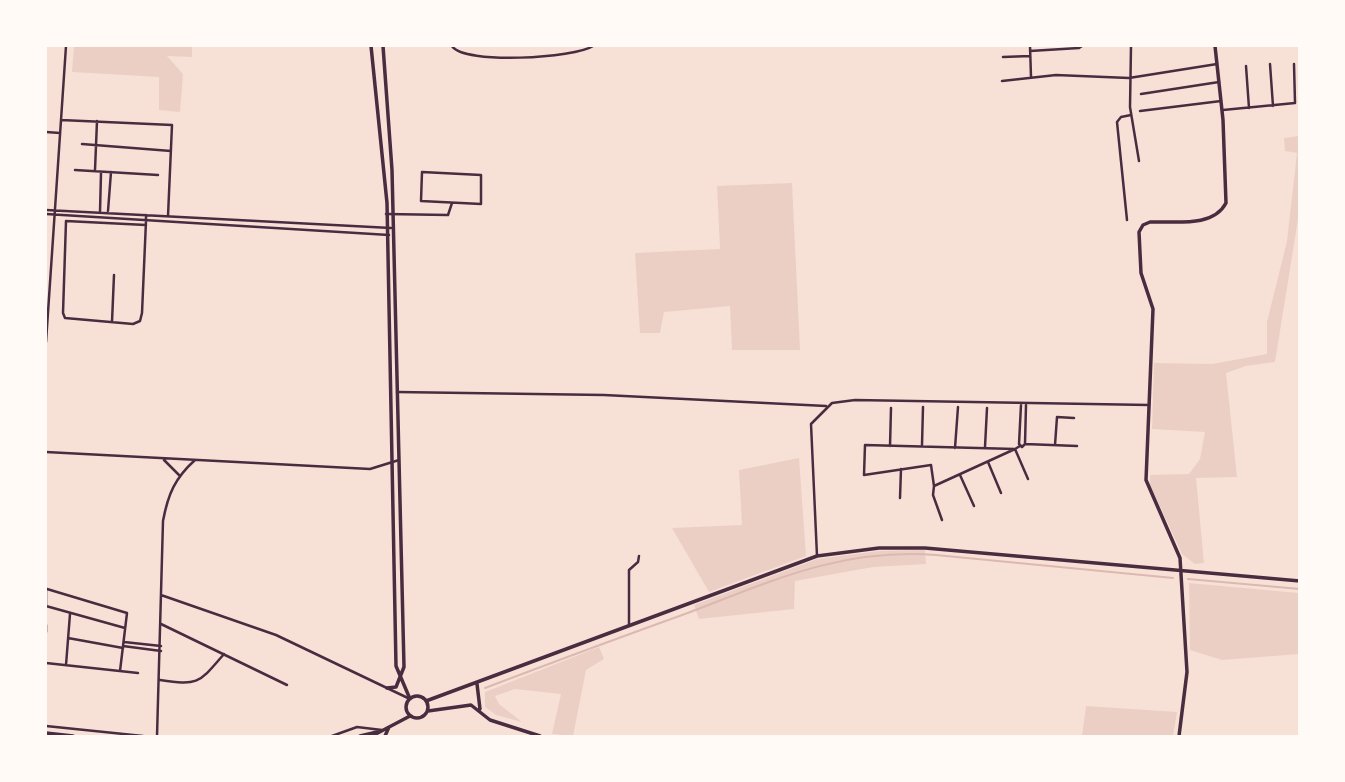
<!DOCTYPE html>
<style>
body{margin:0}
#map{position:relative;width:1345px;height:782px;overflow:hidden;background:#f7e1d7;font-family:"Sofia Sans Condensed",sans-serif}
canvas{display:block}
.frame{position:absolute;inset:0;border:47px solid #fffaf5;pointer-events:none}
</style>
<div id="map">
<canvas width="1345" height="782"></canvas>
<div class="frame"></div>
</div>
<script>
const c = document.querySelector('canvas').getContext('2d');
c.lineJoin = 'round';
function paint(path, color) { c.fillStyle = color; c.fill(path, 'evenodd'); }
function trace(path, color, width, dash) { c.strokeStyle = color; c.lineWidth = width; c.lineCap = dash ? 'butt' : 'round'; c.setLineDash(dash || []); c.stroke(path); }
const green = new Path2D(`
 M74 46H192V57L167 56 183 74 180 112 159 110V77L72 72Z
 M1299 136V213L1275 362 1246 366 1226 373 1237 477 1196 478 1204 563 1195 564 1182 554 1150 485V475L1189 474 1200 459 1205 432 1152 429 1154 363 1212 364 1267 354V322L1287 241 1297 153 1285 151 1284 138Z
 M792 183 800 350H732L730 306 664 312 660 333H640L635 253 720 249 717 186Z
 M799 458 806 556 709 592 672 528 742 525 739 470Z
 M925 550 926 564 873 567 795 581 794 609 699 619 694 605 817 559 879 551Z
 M1189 583 1299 593V654L1222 660 1190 650Z
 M599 647 604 659 586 670 573 736 552 734 561 694 515 689 495 696 499 704 522 722 496 715 485 707V692Z
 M1086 706 1177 712 1173 736H1082Z`);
const stream = new Path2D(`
 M1188 579 1300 589
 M485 688C551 663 618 638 685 614 772 581 840 548 936 555L1173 578`);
const minor = new Path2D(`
 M452 46C464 65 575 58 593 46
 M1030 46 1031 77
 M1131 46 1130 107 1139 161
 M1030 51 1079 48 1082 46
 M1003 57 1030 56
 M1270 64 1273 106
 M1246 66 1249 108
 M1002 81 1056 75 1129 78 1217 64
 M1141 94 1219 82
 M1223 110 1295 103 1294 64
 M1140 111 1221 101
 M61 120 172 125 168 216
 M46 132 60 133
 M82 144 171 151
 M75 170 158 175
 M95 170 97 121
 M422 172 481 175V204L421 201Z
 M46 210 391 228
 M108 211 111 172
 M100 212 101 173
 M46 214 389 235
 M386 214 448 215 452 203
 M1127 220 1117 122 1121 117 1131 115
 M146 225 66 221 63 313 65 318 133 324 140 321 142 313 146 221V215
 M112 322 114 275
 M46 342 66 46
 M397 392 604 395 826 406
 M1021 405 1019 444 1022 447 1025 444 1026 405
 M1025 444 1077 446
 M922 445 923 407
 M1055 445 1057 417 1074 418
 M890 446 891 408
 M1020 446 1015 449 865 445 864 475 931 465 934 486 1015 449 1028 479
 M985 447 987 408
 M955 448 958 407
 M46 452 370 469 399 460
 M164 460 179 475
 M988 462 1001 493
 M960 475 974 506
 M934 486 933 495 942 520
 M900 498 901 469
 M817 556 811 424 832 403 855 400 1149 405
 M46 589V605
 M47 589 127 613 120 671
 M161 595 276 635 410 699
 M46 606 125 628
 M161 624 287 685
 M46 625V632
 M629 625V570L638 562 639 556
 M68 638 123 648
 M124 642 161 646
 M123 646 161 651
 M46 663 138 673
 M66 665 70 614
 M160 680C199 686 199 683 224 654
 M46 726 143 736
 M157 736 163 521C168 494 175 478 195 460
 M332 736 357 727 382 730`);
const tertiary = new Path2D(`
 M371 46 387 203 396 666 410 699
 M383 46 392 170 404 667 396 687 387 688
 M477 684 480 709
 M406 707a11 11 0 1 1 22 0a11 11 0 1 1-22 0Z
 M426 701 817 556 879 548H925L1300 581
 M428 711 471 705 490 720 540 736
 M46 733 73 736
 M360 736 377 732
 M372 736 410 716
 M385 736 389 727
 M1179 736 1187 672 1180 558 1146 480 1153 309 1141 273 1139 232 1143 225 1150 222C1175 221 1213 228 1226 203L1223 120 1215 46`);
paint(green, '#ebcfc5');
trace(stream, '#dcb8b0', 2);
trace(minor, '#4a2c40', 2.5);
trace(tertiary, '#4a2c40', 3.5);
</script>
